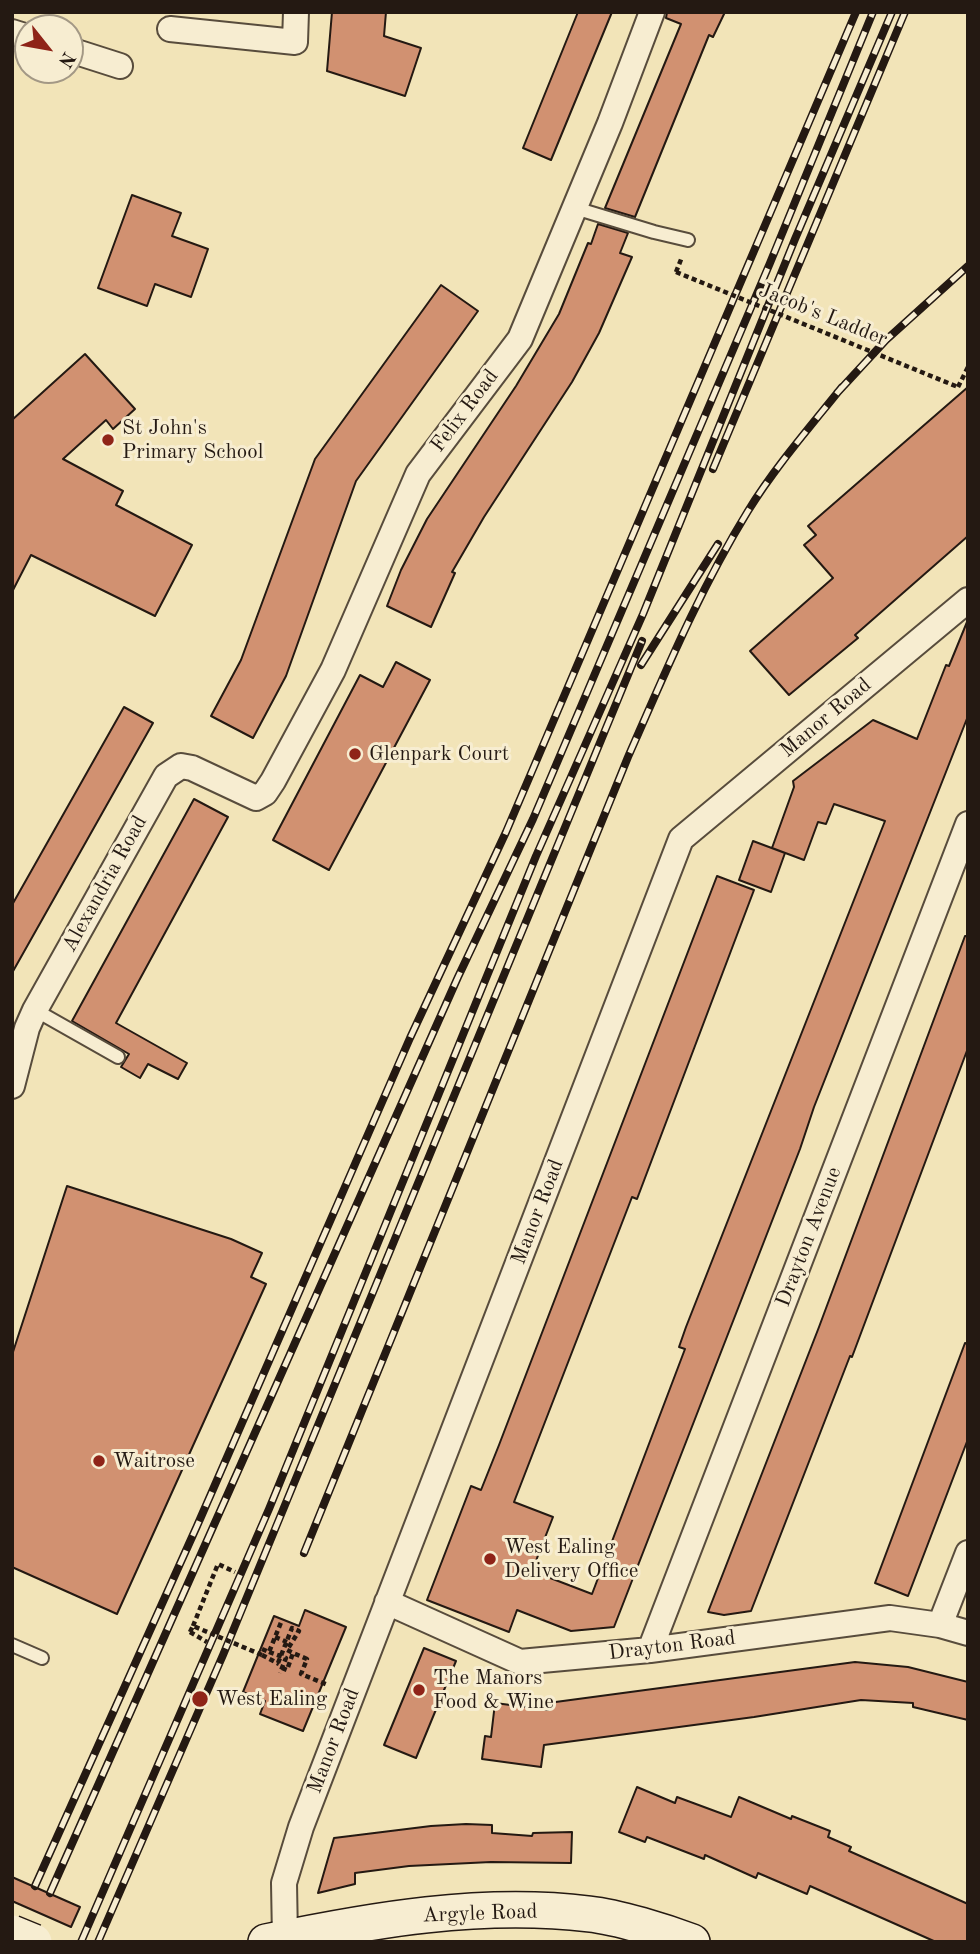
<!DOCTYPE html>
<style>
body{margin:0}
#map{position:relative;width:980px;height:1954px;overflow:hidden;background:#f2e4b8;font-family:"Old Standard TT",serif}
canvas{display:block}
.frame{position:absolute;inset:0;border:14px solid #241912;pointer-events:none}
.north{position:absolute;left:14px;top:14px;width:70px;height:70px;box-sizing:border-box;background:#f7edd1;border:2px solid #a39885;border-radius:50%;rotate:121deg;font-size:19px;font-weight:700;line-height:28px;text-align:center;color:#241912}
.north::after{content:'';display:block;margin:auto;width:24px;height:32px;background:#8f2418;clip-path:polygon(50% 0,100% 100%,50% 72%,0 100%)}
</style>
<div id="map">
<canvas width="980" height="1954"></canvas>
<div class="frame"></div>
<div class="north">N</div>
</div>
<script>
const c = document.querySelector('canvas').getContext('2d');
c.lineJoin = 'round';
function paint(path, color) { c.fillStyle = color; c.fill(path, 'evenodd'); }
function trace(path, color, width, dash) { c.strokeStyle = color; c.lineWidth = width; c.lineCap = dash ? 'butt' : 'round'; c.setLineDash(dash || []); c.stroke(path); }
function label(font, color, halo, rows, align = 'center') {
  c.font = font + ' "Old Standard TT",serif'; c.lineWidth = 6; c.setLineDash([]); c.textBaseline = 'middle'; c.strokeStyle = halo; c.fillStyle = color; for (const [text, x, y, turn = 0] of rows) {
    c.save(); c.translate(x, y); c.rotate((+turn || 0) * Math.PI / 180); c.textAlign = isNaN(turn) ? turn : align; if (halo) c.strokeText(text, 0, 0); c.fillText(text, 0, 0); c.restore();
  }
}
const building = new Path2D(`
 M332 12H386L384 36 421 48 405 96 327 71Z
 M578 12H612L551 160 523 148Z
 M667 12H725L713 37 709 35 635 217 605 208 681 24 666 18Z
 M132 195 181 213 172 236 208 249 191 297 155 284 147 306 98 288Z
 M598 224 628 233 620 253 632 257 599 333 572 382 484 517 452 572 455 573 431 627 387 606 401 570 427 519 516 386 559 314 588 243 591 244Z
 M441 285 478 311 356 481 286 676 253 738 211 716 241 660 315 459Z
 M85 354 135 409 113 429 106 420 63 459 123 491 116 505 192 545 155 616 31 555 12 592V420Z
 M968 387V536L855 635 858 638 789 695 750 651 833 578 804 545 816 535 808 526Z
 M967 622 968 716 814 1107 800 1149 614 1627 571 1631 517 1610 509 1632 427 1600 471 1486 481 1490 499 1445 717 876 754 890 637 1199 632 1197 514 1502 553 1517 532 1571 592 1594 685 1349 679 1347 686 1327 885 821 834 804 826 824 818 822 804 860 772 848 794 787 793 781 873 720 917 739 946 665 949 666Z
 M396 662 430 680 329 870 273 840 360 675 383 687Z
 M124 707 153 723 12 973V905Z
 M194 799 228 817 116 1023 187 1063 178 1079 148 1064 140 1078 121 1067 129 1054 72 1021Z
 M753 841 785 853 771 892 739 880Z
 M965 936H968V1048L852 1357 850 1356 751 1611 724 1615 708 1612 819 1327Z
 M67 1186 231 1239 262 1253 251 1277 266 1284 117 1614 12 1567V1355Z
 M965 1343 968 1344V1439L908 1596 875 1583Z
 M305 1610 346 1627 303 1731 260 1714 265 1701 243 1692 274 1616 299 1626Z
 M424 1648 456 1661 416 1758 384 1745Z
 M855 1662 908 1667 968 1682V1720L913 1707V1703L861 1700 754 1717 544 1745 541 1767 482 1759 485 1736 491 1737 495 1703 549 1710 548 1703Z
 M637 1787 675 1803 677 1797 731 1817 739 1797 791 1819 792 1816 830 1831 828 1837 851 1847 849 1851 968 1904V1942H936L810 1886 807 1894 758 1873 756 1878 705 1855 704 1859 647 1837 645 1842 619 1832Z
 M466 1824 492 1825V1833L532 1836 533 1833 572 1832 571 1863 491 1862 409 1866 355 1873V1884L318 1893 334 1838 431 1826Z
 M12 1877 80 1907 71 1927 12 1901Z`);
const path = new Path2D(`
 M676 272 682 257
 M958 387 968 367
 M193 1626 218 1564 235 1572
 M190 1632 207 1642
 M275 1637 287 1642
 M262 1649 269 1652 282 1620
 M269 1652 286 1658 280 1673
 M262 1655 279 1664
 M278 1663 292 1628 299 1631 287 1650 293 1653
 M282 1668 287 1670 293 1653 307 1659 301 1674 328 1685`);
const lane = new Path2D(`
 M575 208 654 232 688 240
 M35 1010 118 1057
 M12 1645 42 1658`);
const street = new Path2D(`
 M170 29 295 42 296 12
 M12 32 28 37
 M70 50 120 66
 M12 1086 27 1028 35 1010 166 776 181 766 192 768 256 798 265 793 273 781 333 670 418 474 520 339 610 123 652 12
 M387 1602 520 1662 650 1650 890 1618 940 1625 968 1633
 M940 1625 968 1553
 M650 1650 968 824
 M285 1938 284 1883 301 1827 681 839 968 600`);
const secondary = new Path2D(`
 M266 1942C372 1920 481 1901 589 1914 618 1917 665 1932 692 1942`);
const rail = new Path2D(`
 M837 393 886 340 968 266
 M713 469 905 12
 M641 665 718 544
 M304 1553 628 757C665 673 700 589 748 511 775 467 810 427 842 387
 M35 1886 197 1526 410 1038 506 832 856 12
 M50 1893 458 977 533 819 770 263 873 12
 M81 1942 269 1509 536 856 643 614 795 239 892 12
 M98 1942 223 1655 642 641`);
const pathBridge = new Path2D(`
 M676 272 958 387
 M190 1632 193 1626 262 1655`);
const secondaryBridge = new Path2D(`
 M12 1933 34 1942`);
const markers = [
 [108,440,7,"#8f2418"],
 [355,754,7,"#8f2418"],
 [99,1461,7,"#8f2418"],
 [490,1559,7,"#8f2418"],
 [419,1690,7,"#8f2418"],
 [200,1699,9,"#8f2418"]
];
const streetNames = [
 ["Jacob's Ladder",823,315,22],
 ["Felix Road",465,411,-53],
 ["Manor Road",826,718,-40],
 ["Alexandria Road",105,884,-61],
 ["Manor Road",538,1212,-69],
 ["Drayton Avenue",809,1237,-69],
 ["Drayton Road",672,1646,-7],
 ["Manor Road",334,1741,-69],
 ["Argyle Road",480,1914,-2]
];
const poiNames = [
 ["St John's",122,428],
 ["Primary School",122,452],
 ["Glenpark Court",369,754],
 ["Waitrose",113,1461],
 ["West Ealing",504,1547],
 ["Delivery Office",504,1571],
 ["The Manors",433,1678],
 ["Food & Wine",433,1702],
 ["West Ealing",216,1699]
];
paint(building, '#d19171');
trace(building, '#241912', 2);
trace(lane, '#584c3c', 16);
trace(street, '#584c3c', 28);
trace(secondary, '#241912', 38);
trace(path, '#241912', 4.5, [5, 3.5]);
trace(lane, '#f7edd1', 12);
trace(street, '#f7edd1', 24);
trace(secondary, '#f7edd1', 35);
trace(rail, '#241912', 8);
trace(rail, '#f7edd1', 5, [16]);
trace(secondaryBridge, '#241912', 38, []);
trace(pathBridge, '#241912', 4.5, [5, 3.5]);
trace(secondaryBridge, '#f7edd1', 35);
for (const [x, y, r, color] of markers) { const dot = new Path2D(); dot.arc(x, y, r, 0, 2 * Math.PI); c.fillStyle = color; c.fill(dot); trace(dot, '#f7edd1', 2.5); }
label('21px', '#241912', '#f7edd1', streetNames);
label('21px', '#241912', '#f7edd1', poiNames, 'left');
</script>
